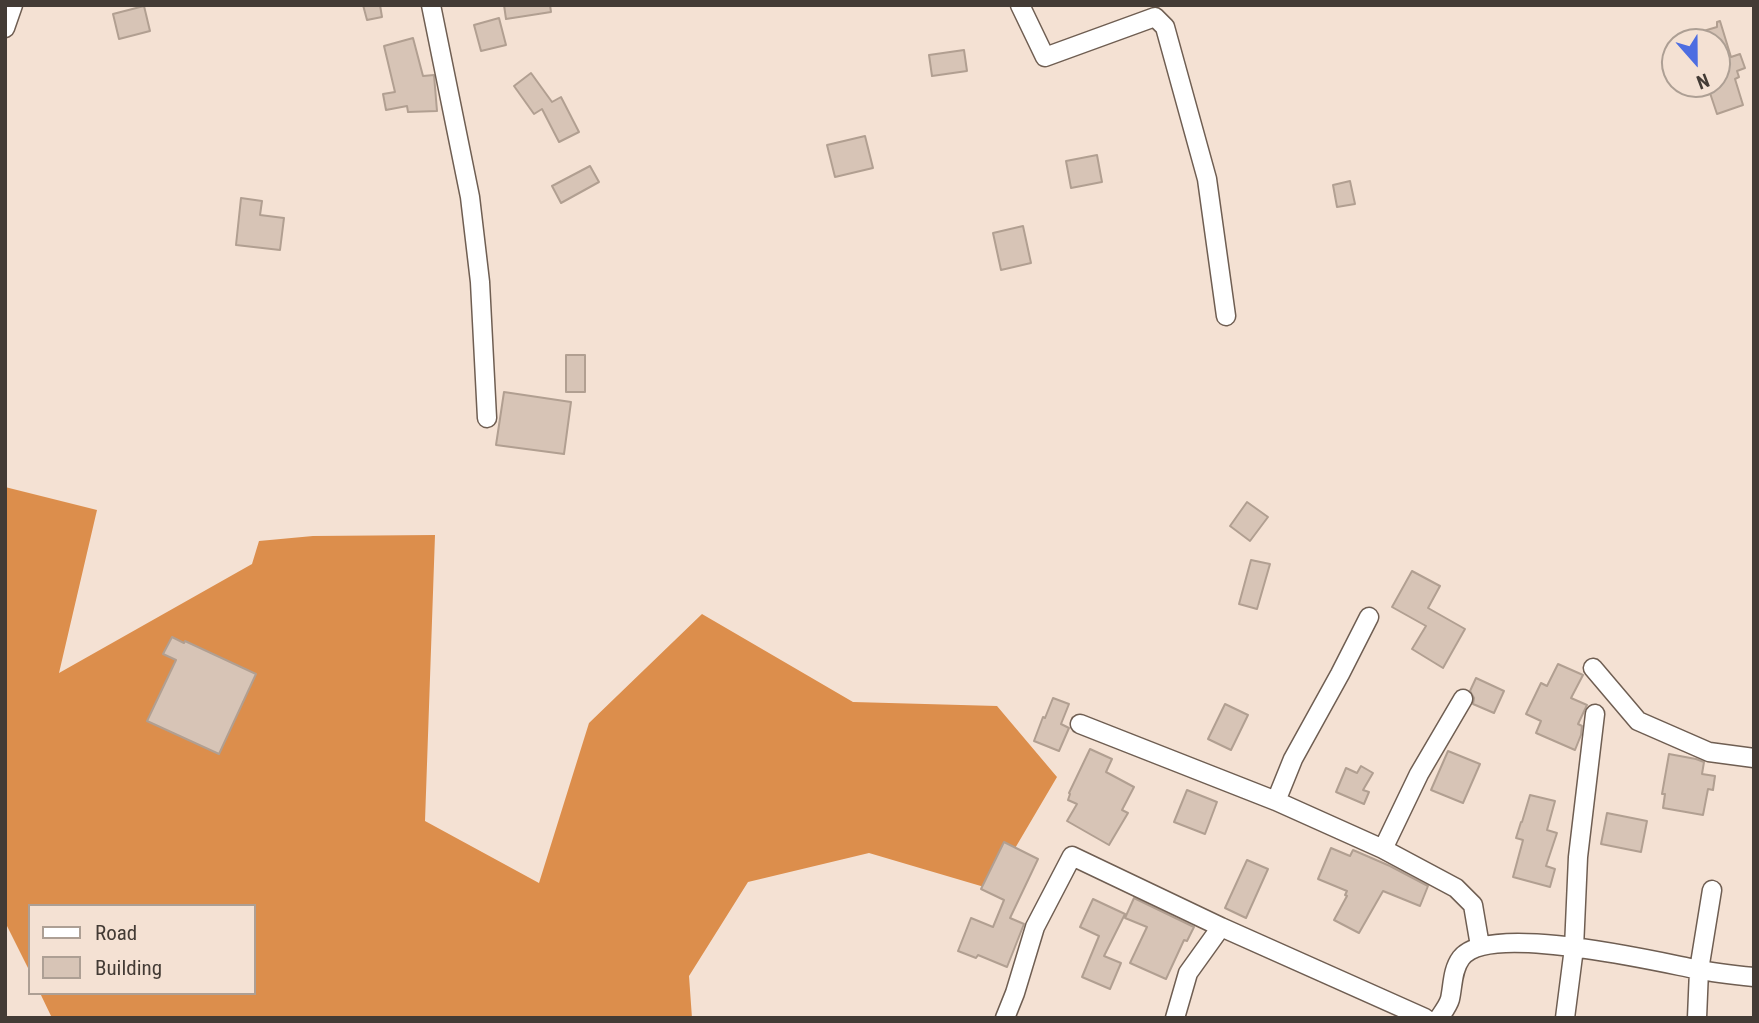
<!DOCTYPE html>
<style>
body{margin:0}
#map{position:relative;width:1759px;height:1023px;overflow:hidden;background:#f4e1d3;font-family:"Roboto Condensed",sans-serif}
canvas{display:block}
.frame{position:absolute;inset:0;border:7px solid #433b35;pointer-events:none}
.legend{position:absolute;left:28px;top:904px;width:228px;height:91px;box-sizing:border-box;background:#f4e1d3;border:2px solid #ad9f94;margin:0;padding:9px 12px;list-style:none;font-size:21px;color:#433b35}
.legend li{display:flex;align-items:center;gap:14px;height:35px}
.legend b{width:35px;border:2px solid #ad9f94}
.north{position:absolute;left:1661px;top:28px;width:70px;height:70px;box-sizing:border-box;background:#f4e1d3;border:2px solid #ad9f94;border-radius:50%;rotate:159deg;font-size:19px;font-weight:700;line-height:28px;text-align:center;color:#433b35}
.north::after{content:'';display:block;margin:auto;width:24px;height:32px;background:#4d6de1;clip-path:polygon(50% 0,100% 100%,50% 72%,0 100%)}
</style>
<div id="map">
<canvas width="1759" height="1023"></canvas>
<div class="frame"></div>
<ul class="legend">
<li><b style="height:9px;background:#fff"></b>Road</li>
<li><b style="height:19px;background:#d7c4b6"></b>Building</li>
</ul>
<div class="north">N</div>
</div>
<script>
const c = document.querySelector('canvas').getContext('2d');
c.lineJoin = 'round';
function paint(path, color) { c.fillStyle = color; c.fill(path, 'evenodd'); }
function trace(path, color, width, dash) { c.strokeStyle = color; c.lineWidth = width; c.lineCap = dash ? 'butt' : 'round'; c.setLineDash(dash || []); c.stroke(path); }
const forest = new Path2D(`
 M5 487 97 510 59 673 252 564 259 541 313 536 435 535 425 821 539 883 589 723 702 614 853 702 997 706 1057 777 991 889 869 853 748 882 689 976 692 1018H52L40 993H254V906H30V972L5 922Z`);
const building = new Path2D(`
 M363 5H380L382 17 367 20Z
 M504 5H550L551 12 506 19Z
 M144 6 150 31 119 39 113 14Z
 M499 18 506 45 481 51 474 25Z
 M1720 21 1731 57 1740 54 1745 68 1737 71 1739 77 1735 79 1743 105 1717 114 1707 84H1717V42H1677L1676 39 1717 27V22Z
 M413 38 423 76 434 75 437 111 408 112 407 106 386 110 383 94 395 92 384 46Z
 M964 50 967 71 932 76 929 55Z
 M531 73 552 102 561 97 579 132 559 142 542 109 534 114 514 86Z
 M865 136 873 168 835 177 827 145Z
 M1097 155 1102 182 1071 188 1066 161Z
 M590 166 599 182 561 203 552 186Z
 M1350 181 1355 204 1337 207 1333 185Z
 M241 198 262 201 260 215 284 218 280 250 236 245Z
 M1023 226 1031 263 1001 270 993 233Z
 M566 355H585V392H566Z
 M504 392 571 402 564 454 496 445Z
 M1247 502 1268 517 1250 541 1230 526Z
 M1251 560 1270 564 1257 609 1239 604Z
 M1412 571 1440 586 1428 608 1465 629 1443 668 1412 649 1426 626 1392 607Z
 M172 637 184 643 185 641 256 674 219 754 147 721 176 660 163 654Z
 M1558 664 1583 675 1571 698 1587 705 1578 724 1582 726 1581 735 1575 750 1536 733 1541 721 1526 714 1541 683 1547 686Z
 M1476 678 1504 691 1494 713 1473 704 1474 698 1470 691Z
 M1053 698 1069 704 1061 724 1069 728 1059 751 1034 741 1043 717 1045 718Z
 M1225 704 1248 715 1231 750 1208 739Z
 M1090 749 1112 759 1106 772 1134 787 1122 810 1128 813 1109 845 1067 821 1077 804 1068 800 1070 794 1069 793Z
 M1448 751 1480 764 1463 803 1431 790Z
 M1669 754 1696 759 1704 762 1702 774 1715 776 1713 790 1708 789 1703 815 1663 808 1665 794H1662Z
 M1361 766 1373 773 1363 790 1369 792 1364 804 1336 792 1346 768 1357 773Z
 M1187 790 1217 802 1205 834 1174 822Z
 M1530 795 1555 801 1547 830 1557 833 1546 866 1555 869 1550 887 1513 877 1523 840 1516 838 1521 822H1522Z
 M1607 813 1647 821 1641 852 1601 844Z
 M1004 842 1038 859 1010 918 1024 924 1007 967 978 955 976 958 958 951 971 918 993 927 1004 900 981 889Z
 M1331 848 1350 856 1353 850 1390 866 1428 886 1420 906 1383 891 1359 933 1334 920 1347 896 1345 895 1347 891 1318 879Z
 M1247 860 1268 869 1246 918 1225 908Z
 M1134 898 1194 927 1187 941 1184 940 1166 979 1130 963 1147 927 1125 918Z
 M1093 899 1125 914 1104 956 1121 963 1110 989 1082 977 1099 936 1080 927Z`);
const minor = new Path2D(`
 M431 5 470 197 480 282 487 418
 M1020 5 1045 57 1155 17 1165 27 1207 179 1226 316
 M5 28 13 5
 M1593 668 1638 721 1709 752 1754 758
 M1080 724 1276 801 1383 849 1456 888 1473 905 1480 946
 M1276 801 1293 759 1340 674 1369 617
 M1383 849 1419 774 1463 699
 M1005 1018 1015 993 1035 927 1072 856 1221 927 1425 1018
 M1175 1018 1188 973 1221 927
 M1439 1018C1443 1012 1448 1006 1450 999 1453 986 1452 970 1461 958 1488 922 1654 961 1695 969 1715 973 1734 975 1754 977
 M1565 1018 1574 948 1578 857 1595 714
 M1697 1018 1699 970 1712 890`);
paint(forest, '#dc8e4c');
paint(building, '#d7c4b6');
trace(building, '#b19f91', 2);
trace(minor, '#6f5e52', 21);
trace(minor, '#fff', 18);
</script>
